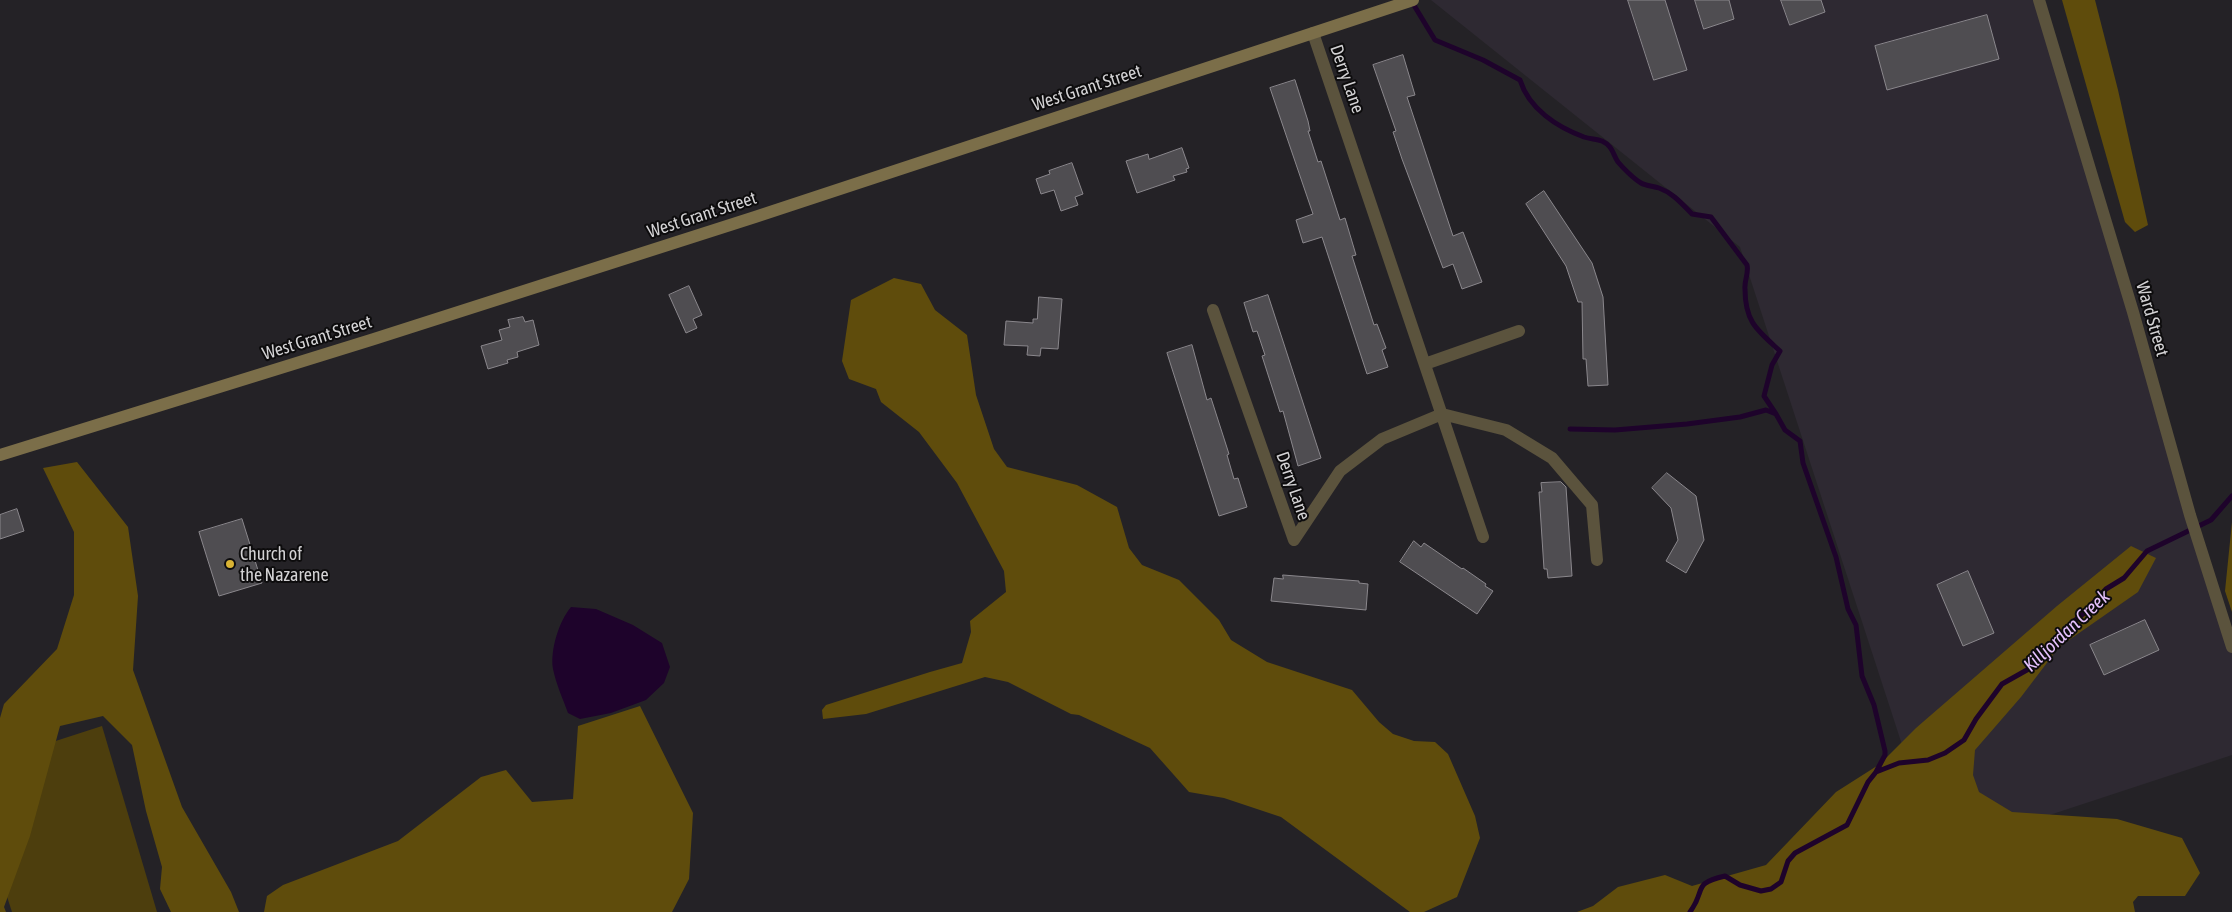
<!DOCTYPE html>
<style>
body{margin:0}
canvas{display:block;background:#242226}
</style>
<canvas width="2232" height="912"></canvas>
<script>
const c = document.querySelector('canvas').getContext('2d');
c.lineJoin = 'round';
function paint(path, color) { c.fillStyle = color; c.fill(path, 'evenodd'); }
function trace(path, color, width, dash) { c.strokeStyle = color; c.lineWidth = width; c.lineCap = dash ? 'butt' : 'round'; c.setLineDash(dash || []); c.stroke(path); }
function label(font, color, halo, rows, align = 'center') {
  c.font = font + ' "Asap Condensed",sans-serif'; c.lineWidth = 4; c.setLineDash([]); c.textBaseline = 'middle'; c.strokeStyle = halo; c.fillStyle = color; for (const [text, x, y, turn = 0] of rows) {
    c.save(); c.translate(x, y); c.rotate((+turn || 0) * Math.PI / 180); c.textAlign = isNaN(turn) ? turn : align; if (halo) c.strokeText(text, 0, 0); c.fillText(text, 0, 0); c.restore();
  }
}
const built = new Path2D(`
 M1431 0H2039L2232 647V755L1937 852 1740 247Z`);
const green = new Path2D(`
 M102 726 157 912H12L0 875V759Z`);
const forest = new Path2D(`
 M2062 0H2095L2118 90 2148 225 2135 232 2125 222Z
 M894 278 921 284 935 310 967 335 976 395 994 449 1007 467 1077 485 1117 507 1129 548 1142 565 1179 580 1219 620 1231 640 1267 662 1352 690 1379 722 1393 734 1414 741 1435 742 1448 754 1475 816 1480 838 1457 897 1424 912H1410L1281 817 1224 798 1189 792 1150 748 1079 715 1071 714 1008 682 985 677 866 714 823 719 822 710 826 705 930 672 962 663 971 632 970 621 1006 592 1004 571 957 483 919 432 881 402 876 389 849 379 842 361 851 300Z
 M77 462 128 527 138 596 133 670 182 807 231 892 239 912H171L160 889 162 867 146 811 132 745 103 716 60 726 30 836 4 907 6 912H0V718L4 704 57 649 74 595V532L43 468Z
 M2232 522V612L2225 591Z
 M2131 546 2156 558 2138 592 2059 647 2021 697 1975 750 1973 775 1979 792 2012 812 2117 819 2182 838 2200 873 2185 896H2138L2133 902 2135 912H1577L1593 906 1618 887 1665 875 1692 886 1766 865 1836 792 1880 764 1916 728 2057 606Z
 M640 706 693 813 689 879 672 912H264L267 896 283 885 398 841 481 777 506 770 532 802 573 799 578 726Z`);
const water = new Path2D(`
 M571 607 596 609 633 625 662 643 670 667 664 683 646 700 611 713 580 719 568 713C563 699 556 684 553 669 550 650 559 621 571 607Z`);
const stream = new Path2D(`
 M1412 2 1435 40 1483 60 1520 80C1529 109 1557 127 1584 137 1590 139 1597 139 1602 141 1613 146 1613 155 1618 162 1623 168 1634 179 1641 183 1646 186 1654 186 1659 188 1673 193 1682 204 1692 214L1711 217 1747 265C1749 273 1744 281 1745 289 1745 322 1757 330 1780 351L1772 365 1764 396 1776 414
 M1570 429 1615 430 1687 424 1740 417 1766 410 1776 414 1785 430 1800 441 1803 463 1836 557 1848 609 1856 625 1862 676 1874 705 1885 751V755L1876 772
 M1690 912C1707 889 1691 884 1725 876L1740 885 1761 891 1771 889 1781 882 1788 861 1795 853 1847 825 1868 782 1876 772 1899 763 1928 760 1945 753 1964 740 1976 719 2002 684 2034 666 2073 622 2083 614 2106 589 2124 578 2147 551 2211 520 2232 496`);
const building = new Path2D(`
 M1628 0H1665L1687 70 1654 80Z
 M1695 0H1729L1734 19 1704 29Z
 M1781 0H1821L1825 12 1790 25Z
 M1987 15 1999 59 1887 90 1875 46Z
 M1403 55 1415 95 1407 97 1453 236 1463 232 1482 282 1462 289 1453 264 1443 268 1402 159 1393 132 1396 131 1373 65Z
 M1295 80 1308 121 1310 131H1308L1318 162 1321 161 1340 220 1345 218 1356 255 1352 256 1374 325 1377 324 1386 348 1382 350 1388 367 1367 374 1322 237 1303 243 1296 220 1313 214 1270 88Z
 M1182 148 1189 168 1186 169 1187 172 1173 176 1175 180 1137 193 1126 161 1148 154 1149 159Z
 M1072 163 1083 194 1075 197 1078 205 1061 211 1054 190 1041 194 1036 179 1050 174 1049 171Z
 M1544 191 1592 263 1603 297 1608 385 1588 386 1586 359H1583L1582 302H1578L1566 266 1526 204Z
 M689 286 702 315 693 319 697 328 686 333 669 295Z
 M1268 295 1321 458 1298 466 1283 411 1280 412 1262 356 1265 355 1257 331 1253 332 1244 303Z
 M1039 297 1062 299 1058 349 1041 348 1040 356 1027 355 1028 346 1004 345 1006 321 1033 323V319H1037Z
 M523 317 525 322 533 320 539 345 517 352 518 357 507 360 508 363 488 369 481 346 502 340 499 330 510 327 508 320Z
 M1192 345 1207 400 1211 398 1229 454 1227 455 1234 479 1238 478 1247 507 1219 516 1167 353Z
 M1667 473 1696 496 1704 540 1686 573 1666 561 1678 540 1671 508 1652 488Z
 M1561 482 1566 487 1572 576 1548 578 1547 569H1544L1539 492H1542L1541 483Z
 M17 509 24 531 0 539V515Z
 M242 519 262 583 219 596 199 532Z
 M1414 541 1421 547 1424 543 1462 569 1463 568 1486 584 1485 586 1493 591 1477 614 1400 562Z
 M1968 571 1994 633 1963 646 1937 585Z
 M1283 575 1359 581V583L1368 584 1366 610 1271 601 1274 578 1283 579Z
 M2145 620 2159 650 2104 675 2090 645Z`);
const minor = new Path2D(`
 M2039 0 2133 312 2190 515 2232 647
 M1313 33 1483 537
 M1213 310 1294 540
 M1425 364 1519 331
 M1294 540 1340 471 1382 439 1442 414 1506 430 1552 458 1592 505 1597 560`);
const secondary = new Path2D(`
 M0 455 374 339 755 217 1413 0`);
const markers = [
 [230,564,5,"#d9b334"]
];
const streetNames = [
 ["Derry Lane",1347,79,71],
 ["West Grant Street",1087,88,-18],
 ["West Grant Street",702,215,-18],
 ["Ward Street",2152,319,74],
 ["West Grant Street",317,338,-17],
 ["Derry Lane",1293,486,71]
];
const poiNames = [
 ["Church of",240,554],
 ["the Nazarene",240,575]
];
const waterNames = [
 ["Killjordan Creek",2067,631,-43]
];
paint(built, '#2e2932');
paint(green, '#4d3e0d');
paint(forest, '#5f4c0c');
paint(water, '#1e032b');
trace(stream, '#1e032b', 5);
paint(building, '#4f4d51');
trace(building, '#8a878c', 1);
trace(minor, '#5b533d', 12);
trace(secondary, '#7b6e49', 12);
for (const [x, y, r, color] of markers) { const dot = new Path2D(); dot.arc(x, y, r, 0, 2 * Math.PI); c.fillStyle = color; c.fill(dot); trace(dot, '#0d0c0d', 2); }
label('18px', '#d3d2d4', '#0d0c0d', streetNames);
label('18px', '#d3d2d4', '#0d0c0d', poiNames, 'left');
label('italic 19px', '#e6c2fd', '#0d0c0d', waterNames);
</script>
